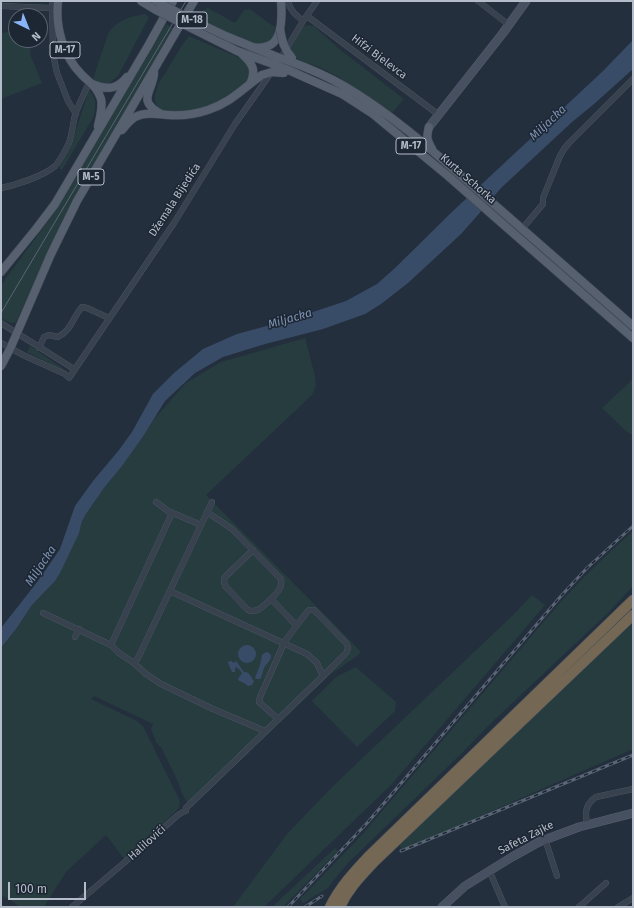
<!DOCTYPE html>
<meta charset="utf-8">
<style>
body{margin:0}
#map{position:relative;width:634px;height:908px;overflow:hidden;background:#242f3e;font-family:"Fira Sans",sans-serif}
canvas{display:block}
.frame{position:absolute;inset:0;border:2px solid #b4bcc9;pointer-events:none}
.north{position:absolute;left:8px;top:8px;width:40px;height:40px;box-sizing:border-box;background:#1d2633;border:1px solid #59626f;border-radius:50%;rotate:137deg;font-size:11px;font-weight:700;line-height:16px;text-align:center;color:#b4bcc9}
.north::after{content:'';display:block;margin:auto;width:14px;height:18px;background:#8ab4f8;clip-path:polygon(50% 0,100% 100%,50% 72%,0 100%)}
.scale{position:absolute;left:8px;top:882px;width:78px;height:18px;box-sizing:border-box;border:2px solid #b4bcc9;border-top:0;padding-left:5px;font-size:12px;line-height:14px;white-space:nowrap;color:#b4bcc9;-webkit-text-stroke:3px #1d2633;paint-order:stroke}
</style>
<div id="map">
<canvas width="634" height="908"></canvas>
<div class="frame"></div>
<div class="north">N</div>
<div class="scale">100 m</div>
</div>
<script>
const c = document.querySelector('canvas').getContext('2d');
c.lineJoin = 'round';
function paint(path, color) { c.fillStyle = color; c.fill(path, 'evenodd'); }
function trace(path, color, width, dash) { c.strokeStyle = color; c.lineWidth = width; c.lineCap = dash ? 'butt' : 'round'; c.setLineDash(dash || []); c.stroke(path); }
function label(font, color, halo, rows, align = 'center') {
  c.font = font + ' "Fira Sans",sans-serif'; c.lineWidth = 3; c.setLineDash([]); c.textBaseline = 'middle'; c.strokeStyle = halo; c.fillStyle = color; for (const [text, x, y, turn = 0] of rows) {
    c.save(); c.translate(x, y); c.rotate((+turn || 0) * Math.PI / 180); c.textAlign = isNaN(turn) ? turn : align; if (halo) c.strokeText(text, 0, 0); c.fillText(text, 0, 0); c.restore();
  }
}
const green = new Path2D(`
 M208 8 233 22H236L244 10 250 9 270 24 276 27 274 34 271 40 268 43 259 45 245 41 199 19 204 10Z
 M145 14 148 16V19L118 76 112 81 107 85 98 83 93 79 108 34C115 21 131 16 145 14Z
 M166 24 174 29 35 281 16 322C11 325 6 321 1 318V285L46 224 62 200Z
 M308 25 314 26 335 45 338 48 404 99 392 113 357 89 337 76 321 68 302 61 295 57 290 50 301 29 304 26Z
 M16 31V40H32L30 54 42 83 1 99V33Z
 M189 36 240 58C246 63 253 70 249 79 245 88 233 96 224 101 212 107 161 122 156 103 154 99 155 93 157 88 158 82 163 77 166 72 173 60 180 47 189 36Z
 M89 90C97 99 96 105 94 116L62 170 59 168 71 146Z
 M305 338 315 376 316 386 312 395 206 495 339 629 361 652C352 661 340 667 330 675L192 807C185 801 181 793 179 784L162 749 156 742 151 729 153 724 94 696 91 699 137 721 143 726 177 795C180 800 181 803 178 809L125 860 106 835 66 872 44 907H20L9 899 1 896V649L16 629 32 605 55 581 81 526 82 521 86 514 104 488 122 466 156 417 186 383 221 362Z
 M30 346 64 369 63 370 27 352Z
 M633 379V435L627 432 602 408Z
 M633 531V586L610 611 490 724 462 753 348 863 333 881 328 888 303 903 300 899 359 838 558 605C581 579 607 554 633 531Z
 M532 595 545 605 391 785 264 907H233L287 834 333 786 513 615Z
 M633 623V749L401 851 399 839Z
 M356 667 396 702 395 711 357 747 312 701 336 677Z
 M335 848 338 851 283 907H272Z`);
const water = new Path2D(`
 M633 40V69L594 104 572 122 501 188 477 216 461 234 408 283 381 304 365 314 323 329 265 344 223 357 195 373 165 401 144 435 122 466 104 488 86 514 82 521 79 533 61 571 55 581 32 605 16 629 1 648V628L38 581 60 549 75 506 93 481 119 450 132 432 153 394 174 373 203 349 237 334 289 320 346 301 377 284 394 269 454 210 602 72Z
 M238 654a9 9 0 1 1 18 0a9 9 0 1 1-18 0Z
 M266 652C277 655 267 663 264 668 263 671 262 675 261 678L260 679H256L255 678 260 665 262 655Z
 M230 661H231L234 663 236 661 244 672C250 672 250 676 254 681L252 685 248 686 244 683 239 681 238 679 242 673 239 669 236 667 235 669V672H232L228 663V662Z`);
const street = new Path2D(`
 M52 1 53 54 57 73 68 101 76 114
 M288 1C290 11 296 15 303 21
 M478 1 509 25
 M1 6 51 8
 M307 16 439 115
 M1 188C16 185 44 176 55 166 60 161 66 149 69 143 72 134 73 124 75 115 78 106 83 96 87 87
 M522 229 543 204V198L547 188 560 156 564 149 569 143 633 79
 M1 323 74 369
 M1 343 23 355 65 374 69 378 174 223 235 124 278 63 303 21 317 1
 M39 348 44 337 49 335 58 337C71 331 73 317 82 307L87 308 109 318
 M156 502 168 511 201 525
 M207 512 232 529 281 579C283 587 277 593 271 599L296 625
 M253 550 226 576C223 579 224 582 225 586L248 610C258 614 264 605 271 599
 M170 591 307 654 317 663 321 672 324 675
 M43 613 111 645 119 653 134 663 146 674 161 684 213 709 265 731
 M75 637 79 629
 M111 645 172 513
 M134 663 138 658 212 502
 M186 808 322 677 347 652 348 647 346 643 314 610H309L307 612 285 641 260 697 259 702 278 719
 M587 824C585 812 585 805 596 797L633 789
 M545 839 557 876
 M489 870 505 907
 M72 907 125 862 178 815 183 812 186 811
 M579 907 606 883
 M618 907 633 898`);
const secondary = new Path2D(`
 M429 127 503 33 526 1
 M442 907 465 886 512 857 539 842 579 827 633 813`);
const primary = new Path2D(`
 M58 1C55 27 63 56 82 75 89 82 98 88 101 99 103 108 100 116 98 126
 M141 1 156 10
 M185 25 237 51 273 64
 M228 37 277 57
 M252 47C257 48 263 48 268 46 283 41 282 14 281 1
 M242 54C252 63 257 70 250 84
 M289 61C308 68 327 76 344 86 400 119 447 164 496 206 542 246 587 286 633 326
 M286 69 342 94 373 114 448 176 633 338
 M154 72C154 91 135 100 161 114
 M92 84C106 90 117 90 127 77
 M429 127C426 137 427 140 432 149
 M122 130C126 125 130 120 135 117 145 112 158 114 169 115 182 116 196 114 208 110 232 102 243 88 262 75
 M1 272 36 229 55 204 148 46 173 1
 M1 366 10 349 51 254 77 201 194 1`);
const highway = new Path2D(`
 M330 907C340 887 354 872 369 856L633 600
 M340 907C348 889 361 876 374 862L633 615`);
const tram = new Path2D(`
 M1 313 186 1`);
const rail = new Path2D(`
 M401 851 633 755
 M288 907 368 822 561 596 587 568 633 526
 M305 907 322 896`);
const primaryBridge = new Path2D(`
 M156 1 188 18 228 37
 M156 10 185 25
 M280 29C282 41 284 49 292 58
 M277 57 289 61
 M273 64 286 69
 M262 75 272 72 284 73`);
const shields = [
 [192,20,30],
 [65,50,30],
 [411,146,30],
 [91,177,26]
];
const shieldNames = [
 ["M-18",192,20],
 ["M-17",65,50],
 ["M-17",411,146],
 ["M-5",91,177]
];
const streetNames = [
 ["Hifzi Bjelevca",379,57,37],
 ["Kurta Schorka",468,179,41],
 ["Džemala Bijedića",175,200,-57],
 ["Safeta Zajke",526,838,-27],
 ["Halilovići",147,843,-42]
];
const waterNames = [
 ["Miljacka",548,123,-43],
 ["Miljacka",290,319,-16],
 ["Miljacka",41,566,-56]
];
paint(green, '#263c3f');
paint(water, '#394c67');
trace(street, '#565f6c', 6);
trace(secondary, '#565f6c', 9);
trace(primary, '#414a57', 9);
trace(highway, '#434c59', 11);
trace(street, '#38414e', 5.5);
trace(secondary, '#465061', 8);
trace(primary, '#56606e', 8);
trace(highway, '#746855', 10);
trace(tram, '#5a6575', 1);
trace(rail, '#5a6575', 3);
trace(rail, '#1d2633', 1.5, [4.5]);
trace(primaryBridge, '#414a57', 9, []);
trace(primaryBridge, '#56606e', 8);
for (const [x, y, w] of shields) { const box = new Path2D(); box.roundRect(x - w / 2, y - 8, w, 16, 3); c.fillStyle = '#1d2633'; c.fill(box); trace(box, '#b4bcc9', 1); }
label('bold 10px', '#b4bcc9', null, shieldNames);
label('11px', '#b4bcc9', '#1d2633', streetNames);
label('italic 12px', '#7c92b1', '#1d2633', waterNames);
</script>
